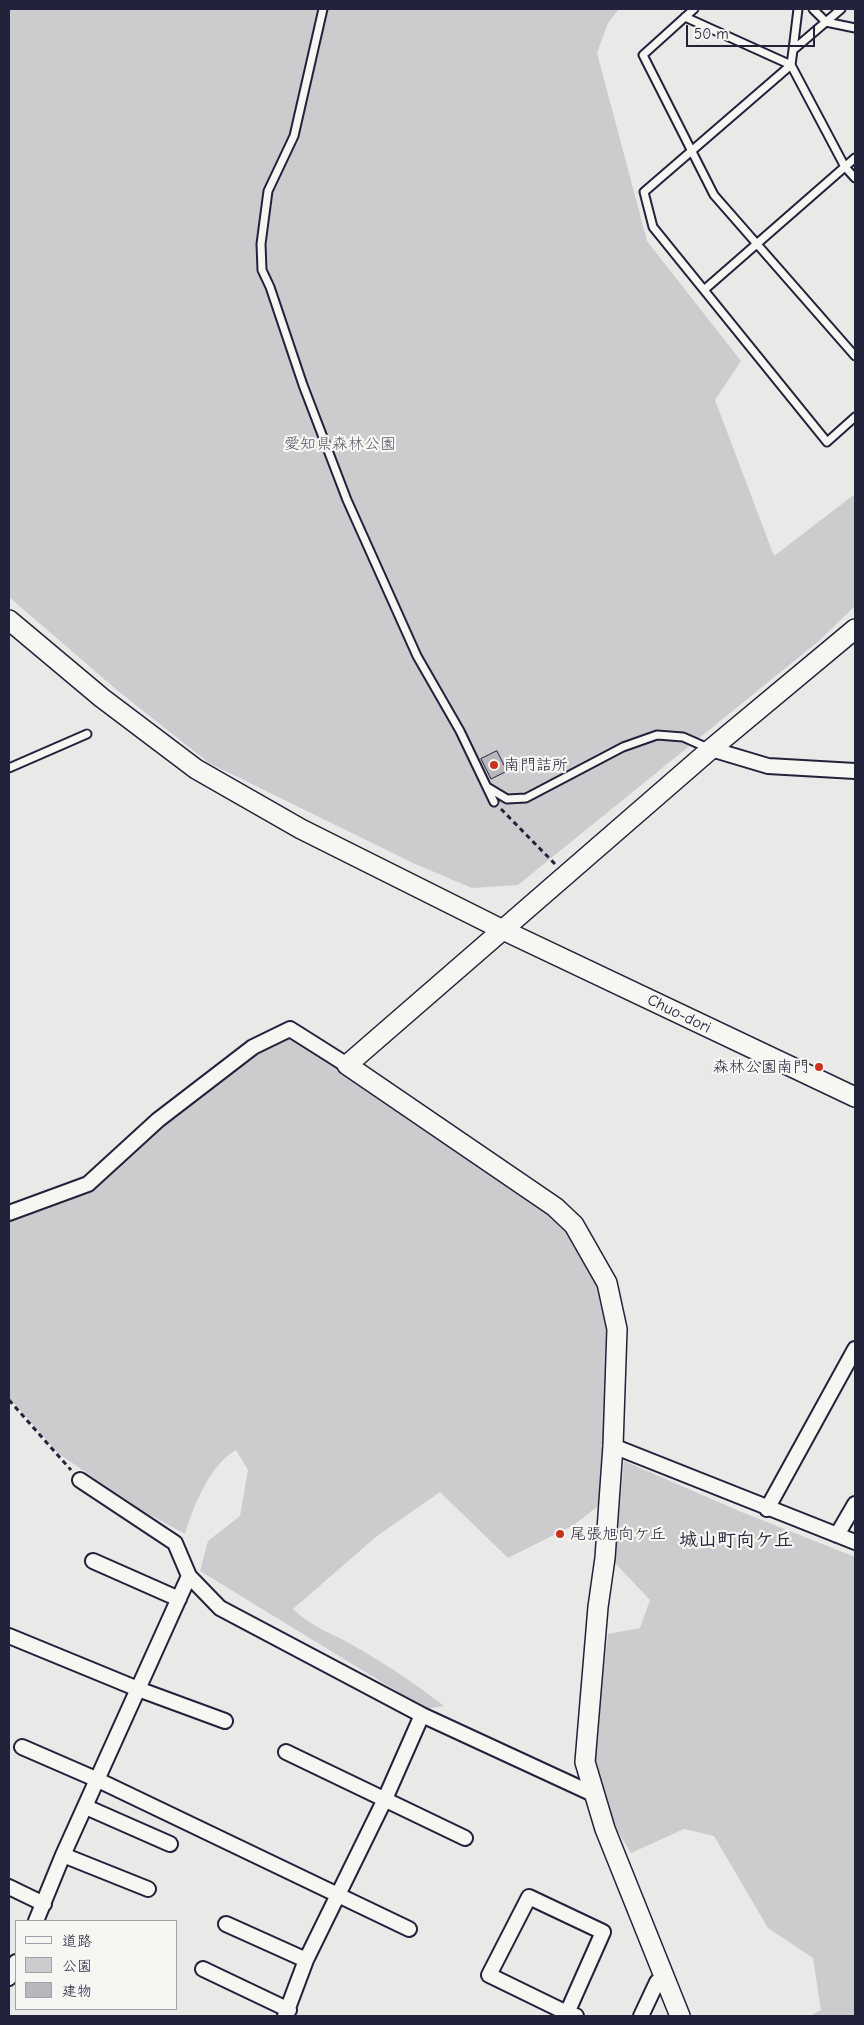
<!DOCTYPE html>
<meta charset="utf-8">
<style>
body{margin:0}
#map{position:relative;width:864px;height:2025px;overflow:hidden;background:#e9e9e7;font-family:"Comic Neue","Klee One",sans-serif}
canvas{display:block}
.frame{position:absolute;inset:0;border:10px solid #22223b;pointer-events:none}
.legend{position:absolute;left:15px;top:1920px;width:162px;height:90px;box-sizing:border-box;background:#f6f6f2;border:1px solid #a1a1a9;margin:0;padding:6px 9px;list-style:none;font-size:15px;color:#22223b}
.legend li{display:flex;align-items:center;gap:10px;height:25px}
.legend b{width:25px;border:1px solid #a1a1a9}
.scale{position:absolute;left:686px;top:25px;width:129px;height:22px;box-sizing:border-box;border:2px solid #22223b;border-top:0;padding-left:6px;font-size:15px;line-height:18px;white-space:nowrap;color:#22223b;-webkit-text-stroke:4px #f6f6f2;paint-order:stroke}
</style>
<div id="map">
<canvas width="864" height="2025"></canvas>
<div class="frame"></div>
<ul class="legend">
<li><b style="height:6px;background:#f6f6f2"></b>道路</li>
<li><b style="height:14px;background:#ccccce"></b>公園</li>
<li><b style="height:14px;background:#b8b8bc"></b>建物</li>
</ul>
<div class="scale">50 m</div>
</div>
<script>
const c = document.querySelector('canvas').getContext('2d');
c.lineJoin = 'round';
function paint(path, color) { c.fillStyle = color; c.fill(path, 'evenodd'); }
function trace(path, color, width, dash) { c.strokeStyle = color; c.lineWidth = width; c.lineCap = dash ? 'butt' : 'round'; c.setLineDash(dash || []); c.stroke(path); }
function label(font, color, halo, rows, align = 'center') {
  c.font = font + ' "Comic Neue","Klee One",sans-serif'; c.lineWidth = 4.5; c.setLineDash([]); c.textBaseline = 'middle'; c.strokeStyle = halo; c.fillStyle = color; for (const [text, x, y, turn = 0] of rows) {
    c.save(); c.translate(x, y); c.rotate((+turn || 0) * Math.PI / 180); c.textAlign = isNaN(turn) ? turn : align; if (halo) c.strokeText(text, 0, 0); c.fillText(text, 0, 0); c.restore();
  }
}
const green = new Path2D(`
 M9 9H619L608 23 597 53 647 241 741 361 715 400 774 556 855 494V606L820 640 518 885 472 888 413 863 209 763 118 691 9 597Z
 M290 1033 554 1209 600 1284 608 1329 606 1470 598 1506 574 1525 508 1558 440 1492 377 1536 293 1609C311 1627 334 1634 356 1647 387 1665 416 1684 444 1706L426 1709 200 1571 208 1541 240 1516 248 1470 236 1450C210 1464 193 1507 185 1534L143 1511 59 1454 9 1398V1217L90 1186 162 1123 254 1050Z
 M624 1461 739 1511 855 1557V2016H810L821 2010 813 1958 768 1928 714 1836 684 1829 631 1853 604 1808 593 1760 608 1634 640 1628 650 1600 614 1562Z`);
const building = new Path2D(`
 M497 751 507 771 491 779 481 759Z`);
const path = new Path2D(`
 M501 809 555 864
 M9 1400 71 1470`);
const lane = new Path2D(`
 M323 9 294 136 268 191 261 244 262 270 270 287 303 385 347 500 417 656 460 731 494 802
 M694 9 643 55 714 195 855 356
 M813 9 826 22 855 28
 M841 9 793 50 791 65 644 192 653 227 827 442 855 417
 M685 17 791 65 845 167 855 178
 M793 50 798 9
 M704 290 855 158
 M9 768 87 734
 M487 787 507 799 526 798 623 747 657 735 683 737 708 748`);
const street = new Path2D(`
 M711 749 768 766 855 771
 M9 1213 88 1184 158 1120 253 1047 290 1029 347 1065
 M613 1446 855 1542
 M80 1480 175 1543 189 1576 220 1608 422 1715
 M767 1509 855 1349
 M837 1535 855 1504
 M93 1561 179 1599
 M9 1636 138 1689 225 1721
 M22 1747 98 1780 409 1929
 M286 1752 465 1838
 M86 1807 170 1844
 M63 1855 148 1889
 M9 1887 44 1904
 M36 1921 63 1855 189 1576
 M226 1924 306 1960
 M203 1969 289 2010
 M9 1978 16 1962
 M567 2013 603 1932 529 1897 489 1975 567 2013 576 2016
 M285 2016 306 1960 385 1799 422 1715 593 1794
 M641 2016 657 1982 666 1980`);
const secondary = new Path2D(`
 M9 620 102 698 196 769 301 829 503 930 855 1097
 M680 2016 605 1829 585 1762 598 1607 605 1558 613 1446 617 1329 607 1283 574 1225 555 1207 347 1065 711 749 855 629`);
const markers = [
 [494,765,5,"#c8321e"],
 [819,1067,5,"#c8321e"],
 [560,1534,5,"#c8321e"]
];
const parkNames = [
 ["愛知県森林公園",340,444]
];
const poiNames = [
 ["南門詰所",504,765],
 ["森林公園南門",809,1067,"right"],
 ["尾張旭向ケ丘",570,1534]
];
const streetNames = [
 ["Chuo-dori",679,1014,26]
];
const quarterNames = [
 ["城山町向ケ丘",736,1541]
];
paint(green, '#ccccce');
paint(building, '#b8b8bc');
trace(building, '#22223b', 1);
trace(lane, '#22223b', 11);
trace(street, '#22223b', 18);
trace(secondary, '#22223b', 22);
trace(path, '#22223b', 3, [5, 4]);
trace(lane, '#f6f6f2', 7);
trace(street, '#f6f6f2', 14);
trace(secondary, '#f6f6f2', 19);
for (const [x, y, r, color] of markers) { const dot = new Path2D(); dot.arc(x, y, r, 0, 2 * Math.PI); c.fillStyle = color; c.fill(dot); trace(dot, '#f6f6f2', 2); }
label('16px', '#555567', '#f6f6f2', parkNames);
label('16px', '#22223b', '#f6f6f2', poiNames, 'left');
label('16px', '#22223b', '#f6f6f2', streetNames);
label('bold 19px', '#22223b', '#f6f6f2', quarterNames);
</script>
